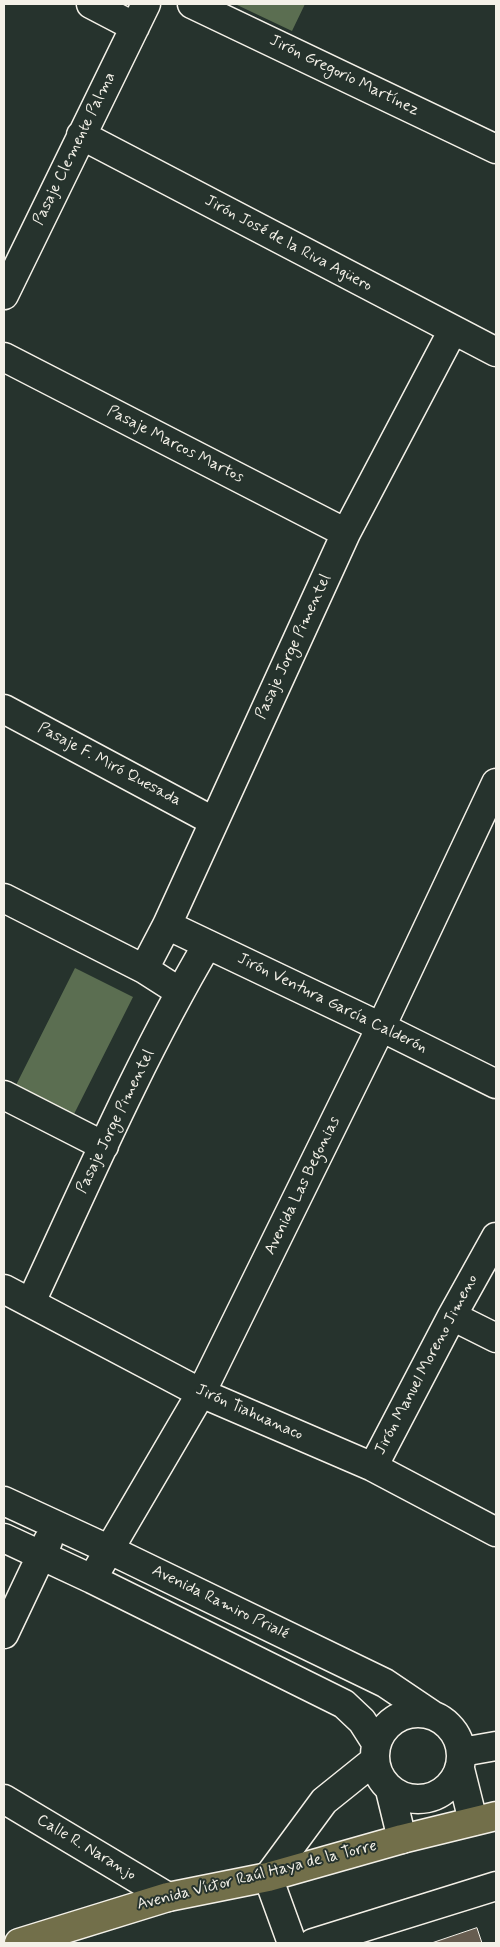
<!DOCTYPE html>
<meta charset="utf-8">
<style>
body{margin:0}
#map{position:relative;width:500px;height:1947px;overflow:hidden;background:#26332d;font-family:Mynerve,sans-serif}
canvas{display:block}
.frame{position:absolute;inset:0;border:5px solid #f4f1e8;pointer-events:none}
</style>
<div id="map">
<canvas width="500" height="1947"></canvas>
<div class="frame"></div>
</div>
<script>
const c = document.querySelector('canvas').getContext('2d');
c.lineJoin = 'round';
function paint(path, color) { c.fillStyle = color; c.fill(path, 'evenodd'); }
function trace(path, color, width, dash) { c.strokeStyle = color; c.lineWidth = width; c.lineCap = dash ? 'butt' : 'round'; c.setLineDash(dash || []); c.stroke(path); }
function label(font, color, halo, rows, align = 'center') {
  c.font = font + ' Mynerve,sans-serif'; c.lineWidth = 4; c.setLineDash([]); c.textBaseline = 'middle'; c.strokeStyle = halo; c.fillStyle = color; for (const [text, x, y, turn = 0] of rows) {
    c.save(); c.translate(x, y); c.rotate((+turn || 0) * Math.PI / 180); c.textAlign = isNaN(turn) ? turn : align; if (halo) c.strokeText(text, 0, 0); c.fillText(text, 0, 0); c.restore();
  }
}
const green = new Path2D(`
 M235 4H305L292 31Z
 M75 968 133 997 72 1118 14 1089Z`);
const building = new Path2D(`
 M477 1928 482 1943H432Z`);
const minor = new Path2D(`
 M91 4 135 27
 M192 4 496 149
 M81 135 496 352
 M4 295 146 4
 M4 357 346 533
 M4 709 213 821
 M4 898 144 969 180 992
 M167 925 381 1027 496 1084
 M144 969 167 925 346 533 453 330
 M4 1095 104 1146
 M4 1289 201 1393 373 1467 496 1532
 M31 1302C87 1182 140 1059 207 945
 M452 1316 496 1338
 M373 1467 452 1316 496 1237
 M4 1501 108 1549 385 1683 431 1714
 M4 1538 92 1579 344 1704 362 1721 376 1743
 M92 1579 201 1393 381 1027 496 783
 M4 1634 48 1541
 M375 1756a43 43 0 1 1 86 0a43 43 0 1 1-86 0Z
 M462 1752 496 1746
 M460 1769 473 1821
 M390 1790 402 1839
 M4 1799 168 1897
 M292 1943 268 1877 324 1801 375 1760
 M313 1943 496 1886`);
const major = new Path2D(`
 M19 1943 168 1897 268 1877 402 1839 496 1816`);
const streetNames = [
 ["Jirón Gregorio Martínez",344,76,26],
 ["Pasaje Clemente Palma",75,149,-64],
 ["Jirón José de la Riva Agüero",288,244,28],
 ["Pasaje Marcos Martos",175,445,27],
 ["Pasaje Jorge Pimentel",294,647,-65],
 ["Pasaje F. Miró Quesada",109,765,28],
 ["Jirón Ventura García Calderón",332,1004,26],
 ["Pasaje Jorge Pimentel",116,1122,-64],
 ["Avenida Las Begonias",303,1186,-64],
 ["Jirón Manuel Moreno Jimeno",427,1365,-62],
 ["Jirón Tiahuanaco",249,1413,24],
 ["Avenida Ramiro Prialé",220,1603,26],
 ["Calle R. Naranjo",86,1848,31],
 ["Avenida Víctor Raúl Haya de la Torre",257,1876,-14]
];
paint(green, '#5b6e51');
paint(building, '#675d50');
trace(building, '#f4f1e8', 1);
trace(minor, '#f4f1e8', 31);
trace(major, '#f4f1e8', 31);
trace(minor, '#26332d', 28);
trace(major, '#726f4a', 28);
label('16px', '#f4f1e8', '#26332d', streetNames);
</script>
